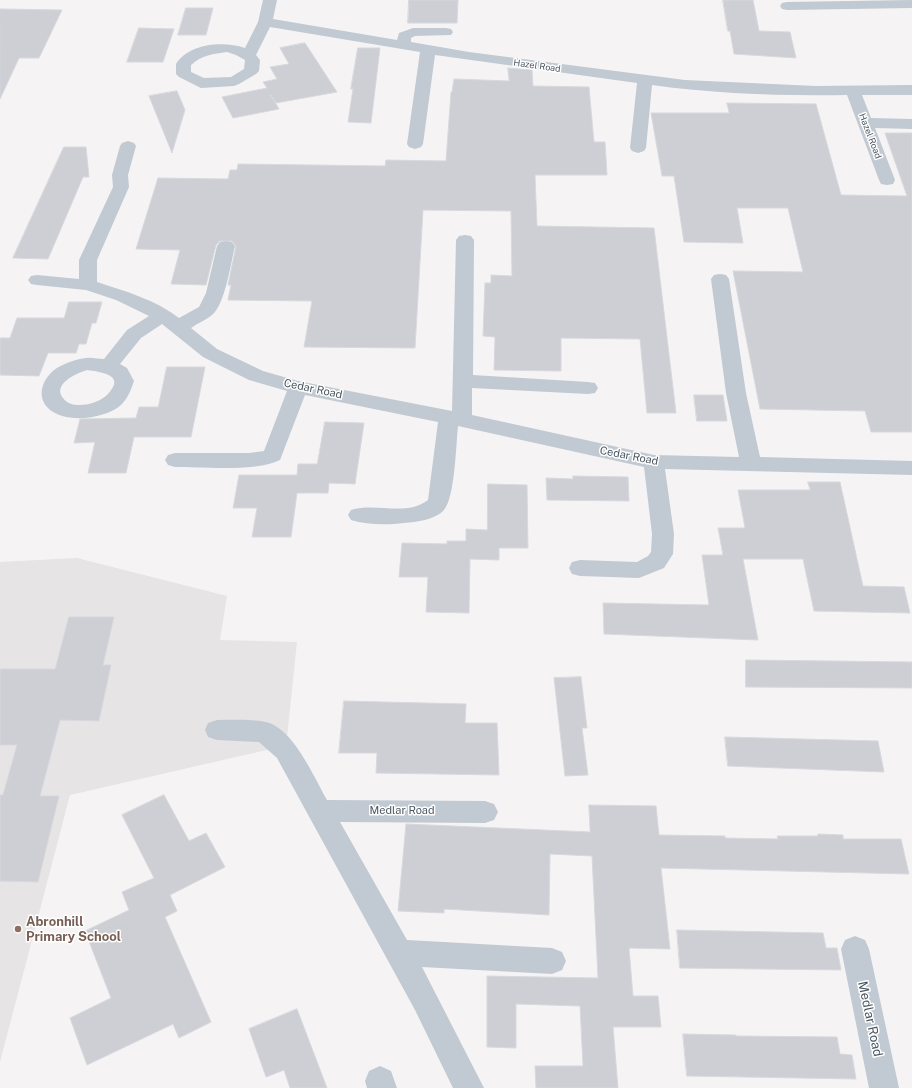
<!DOCTYPE html>
<style>
body{margin:0}
canvas{display:block;background:#f5f3f3}
</style>
<canvas width="912" height="1088"></canvas>
<script>
const c = document.querySelector('canvas').getContext('2d');
c.lineJoin = 'round';
function paint(path, color) { c.fillStyle = color; c.fill(path, 'evenodd'); }
function trace(path, color, width, dash) { c.strokeStyle = color; c.lineWidth = width; c.lineCap = dash ? 'butt' : 'round'; c.setLineDash(dash || []); c.stroke(path); }
function label(font, color, halo, rows, align = 'center') {
  c.font = font + ' "Public Sans",sans-serif'; c.lineWidth = 3; c.setLineDash([]); c.textBaseline = 'middle'; c.strokeStyle = halo; c.fillStyle = color; for (const [text, x, y, turn = 0] of rows) {
    c.save(); c.translate(x, y); c.rotate((+turn || 0) * Math.PI / 180); c.textAlign = isNaN(turn) ? turn : align; if (halo) c.strokeText(text, 0, 0); c.fillText(text, 0, 0); c.restore();
  }
}
const education = new Path2D(`
 M77 558 227 596 220 640 297 642 287 737 271 749 70 795 0 1062V562Z`);
const building = new Path2D(`
 M409 0H458L457 23H408Z
 M723 0H753L759 31 790 32 796 58 734 54 730 31H728Z
 M186 8H213L206 35H178Z
 M0 9 62 10 39 58H19L0 99Z
 M139 28 174 29 163 62H127Z
 M305 43 337 92 276 103 270 94 279 109 233 118 222 97 267 88 263 82 277 79 270 67 289 64 280 48Z
 M358 48H380L371 123 348 122 353 89H351Z
 M508 68 532 70 533 86 589 87 594 142H605L607 175H535L537 226 654 228 676 413H647L640 339 561 338V371L494 370 495 337 483 336 485 283H491V275L512 276 511 211 423 210 415 348 304 347 312 301 228 300 231 285H228L236 246 232 241H220L216 245 206 285 171 284 180 250 136 249 158 178 228 179 230 170H237L238 164 385 166 386 160 446 161 451 92H452L454 79 509 81Z
 M177 91 185 110 172 153 149 96Z
 M727 103 816 104 841 195 907 196 885 133H912V432H871L865 411 760 409 733 271 803 272 788 208H737L743 243 684 242 674 176H662L651 113H729Z
 M64 147H86L89 177H83L48 259 13 258Z
 M69 302H102L96 323H92L86 344H79L76 353H48L39 376 0 375V338H10L17 318H64Z
 M167 367H205L191 437H134L126 473H88L95 442 74 443 80 419 136 418 139 407H158Z
 M694 395H723L727 421H697Z
 M325 422 364 423 355 484 329 483 328 493H297L291 537H252L257 508H233L239 475H297L298 464H317Z
 M573 476 628 477 629 501 547 500 546 478 573 479Z
 M808 482H840L863 586 904 587 910 613 814 611 803 559H743L758 640 604 634 603 603 709 605 702 555H723L718 528H745L738 490H810Z
 M488 484 527 485 528 548H499V560L470 559 469 613 426 612 428 577H399L402 543 447 544V541H466V529L487 530Z
 M69 617H114L103 665H111L99 721 60 720 40 796H59L38 882 0 881V795H3L17 745H0V669H55Z
 M746 660 912 662V688L746 687Z
 M581 677 587 728H582L588 775 565 776 554 678Z
 M344 701 466 704 465 723H497L499 775 376 773 377 753H339Z
 M725 737 878 741 884 772 728 766Z
 M164 795 189 841 206 833 225 867 170 895 177 911 165 917 211 1022 179 1038 173 1024 87 1065 70 1018 111 998 85 931 129 910 122 892 154 878 122 815Z
 M589 805 656 806 659 835 725 836V838L778 839 777 836H818V834L843 835V839H901L909 874 661 868 670 949 629 948 633 996H658L661 1027H613L618 1088H536L535 1066H583L580 1006 516 1004V1048L487 1047V976L598 978 592 856 550 854 549 915 444 909V913L398 911 406 824 590 832Z
 M677 930 823 933 826 948H837L841 970 680 968Z
 M297 1009 327 1088H290L284 1070 266 1077 249 1029Z
 M683 1034 736 1035V1036L837 1037 840 1054 852 1055 856 1079 687 1076Z`);
const minor = new Path2D(`
 M263 0H277L273 19 397 40 399 33 413 28H446L451 29 453 32 451 35 415 36 411 38V42L469 52 685 80 816 86 912 85V95H862L871 118 912 119V129L875 128 895 180 893 184 887 185 881 184 879 180 847 95C782 96 716 94 652 85L646 148 644 151 638 153 632 151 630 148 637 83 435 55 423 144 421 147 415 149 409 147 407 144 420 52 270 27 256 55 260 60 259 71 256 74 239 84 234 86 201 88 179 77 176 74V64C190 43 223 41 245 48L258 22ZM227 52 236 55 245 60 244 69 231 77 204 78 191 72V65C202 55 213 54 227 52Z
 M912 0V8L787 10 782 9 780 6 782 3 787 2Z
 M128 141 134 143 136 146 128 175 129 187 97 260V282C125 291 156 300 179 318L199 307 206 293 217 246 220 242 226 241 232 242 235 246C231 262 225 305 212 315 206 320 198 323 191 328L217 349 263 371 298 381 452 411 456 240 459 236 465 235 471 236 474 240 473 375 588 382 595 383 598 388 595 393 588 394 472 388V415L654 455 739 457 726 393 711 279 714 275 720 274 726 275 729 279 746 393 760 457 912 461V475L665 469 674 534 673 554 664 568 639 578 580 576 572 574 569 568 572 562 580 560 637 562 648 556 651 552 652 534 644 467 458 426C456 444 455 497 444 510 435 520 416 522 404 523 387 525 367 525 351 520L348 515 351 510C376 502 406 517 428 500L438 422 305 395 280 460C256 472 204 467 175 467L168 465 165 460 168 455 175 453H249L264 451 287 391 249 380 203 357 162 324 141 338 120 364 127 368 134 381C131 390 128 398 121 405 105 419 66 424 49 409 35 396 43 377 57 368 65 363 77 359 86 358 91 357 98 359 104 359L127 330 149 316 116 300 86 290 37 285 31 284 28 280 31 276 37 275 79 279V260L113 187 112 175 120 146 122 143ZM87 370C102 372 126 375 108 394 99 404 72 411 63 398 52 384 77 373 87 370Z
 M217 720C233 720 251 719 266 722 293 728 314 777 327 800L485 801 494 804 498 812 494 820 485 823 340 822 407 940 552 948 562 952 566 961 562 970 552 974 422 967 484 1088H453L415 1010 277 758 259 742 217 740 208 737 205 730 208 723Z
 M855 936 865 940 869 949 899 1088H869L841 949 845 940Z
 M380 1066 391 1071 397 1088H367L365 1081 369 1071Z`);
const markers = [
 [18,929,4,"#8d6e63"]
];
const farStreetnames = [
 ["Hazel Road",537,66,8],
 ["Hazel Road",870,136,69]
];
const streetNames = [
 ["Cedar Road",313,389,12],
 ["Cedar Road",629,456,11],
 ["Medlar Road",402,811]
];
const nearEducationnames = [
 ["Abronhill",26,922],
 ["Primary School",26,937]
];
const nearStreetnames = [
 ["Medlar Road",870,1019,78]
];
paint(education, '#e6e4e5');
paint(building, '#cdcfd5');
trace(building, '#d7d9de', 1);
paint(minor, '#c1cad2');
for (const [x, y, r, color] of markers) { const dot = new Path2D(); dot.arc(x, y, r, 0, 2 * Math.PI); c.fillStyle = color; c.fill(dot); trace(dot, '#fff', 1.5); }
label('9px', '#4a5661', '#fff', farStreetnames);
label('11px', '#4a5661', '#fff', streetNames);
label('bold 13px', '#785e54', '#fff', nearEducationnames, 'left');
label('13px', '#4a5661', '#fff', nearStreetnames);
</script>
